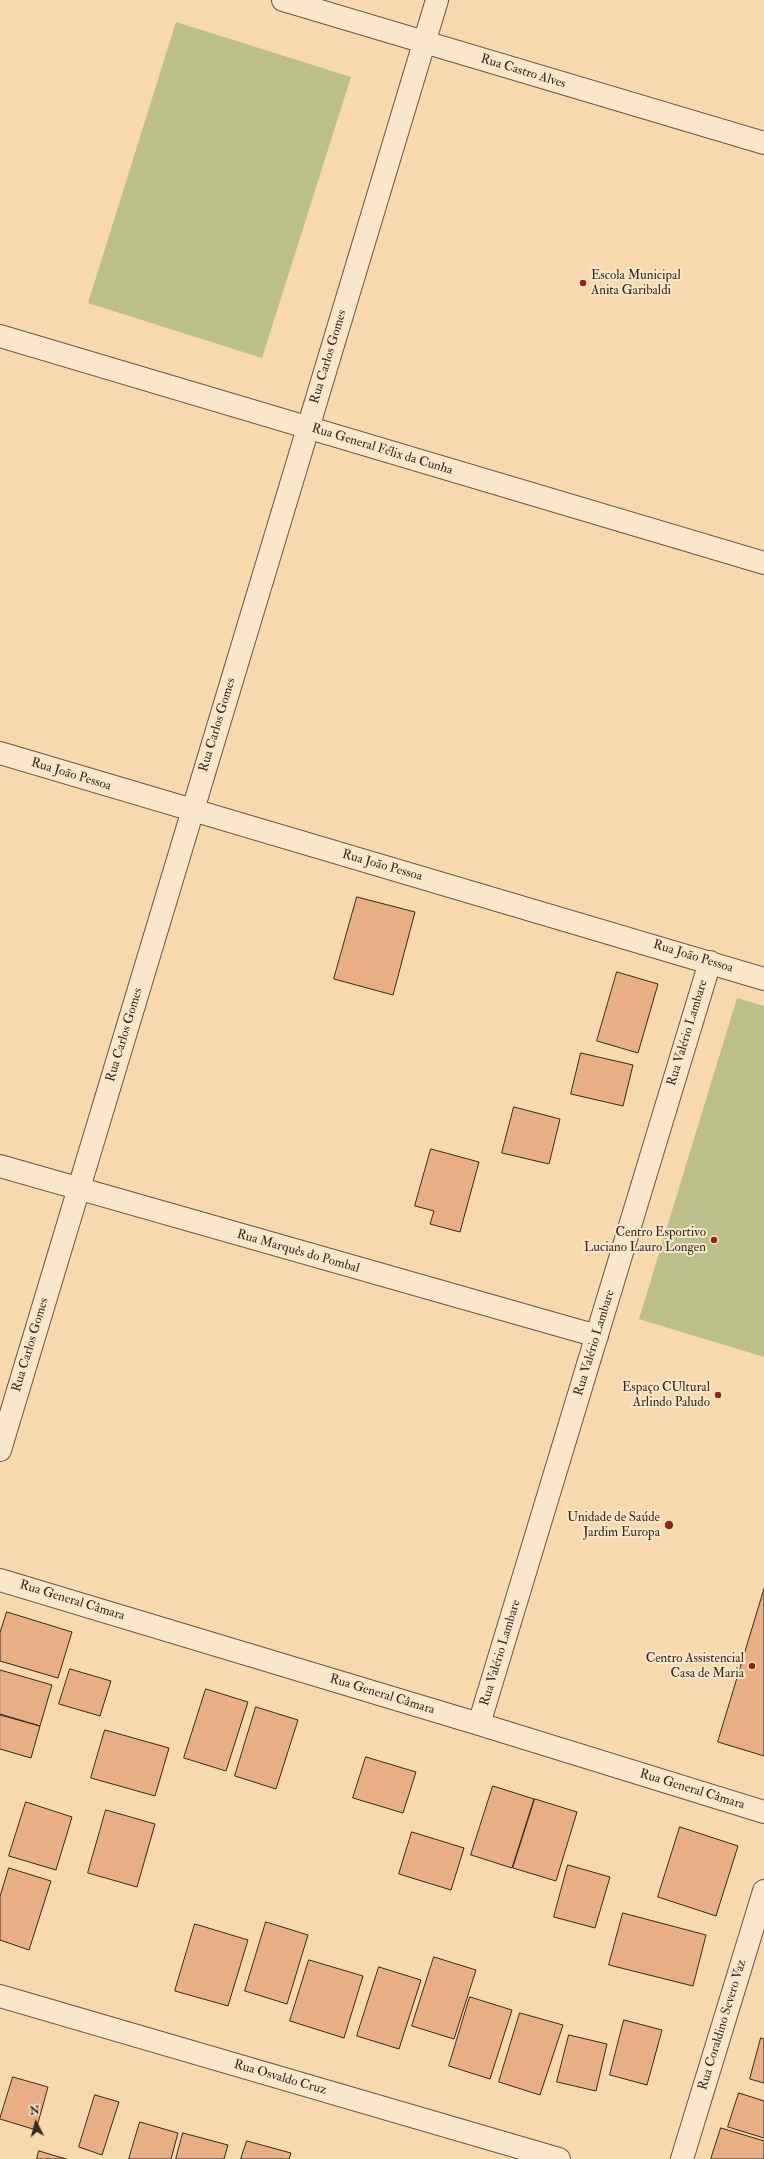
<!DOCTYPE html>
<meta charset="utf-8">
<style>
body{margin:0}
#map{position:relative;width:764px;height:2159px;overflow:hidden;background:#f8d9ae;font-family:"IM FELL Double Pica",serif}
canvas{display:block}
.north{position:absolute;left:16px;top:2103px;width:40px;height:40px;-webkit-text-stroke:3px #fae6ca;paint-order:stroke;rotate:354deg;font-size:11px;font-weight:700;line-height:16px;text-align:center;color:#38281f}
.north::after{content:'';display:block;margin:auto;width:14px;height:18px;background:#38281f;clip-path:polygon(50% 0,100% 100%,50% 72%,0 100%)}
</style>
<div id="map">
<canvas width="764" height="2159"></canvas>
<div class="north">N</div>
</div>
<script>
const c = document.querySelector('canvas').getContext('2d');
c.lineJoin = 'round';
function paint(path, color) { c.fillStyle = color; c.fill(path, 'evenodd'); }
function trace(path, color, width, dash) { c.strokeStyle = color; c.lineWidth = width; c.lineCap = dash ? 'butt' : 'round'; c.setLineDash(dash || []); c.stroke(path); }
function label(font, color, halo, rows, align = 'center') {
  c.font = font + ' "IM FELL Double Pica",serif'; c.lineWidth = 4; c.setLineDash([]); c.textBaseline = 'middle'; c.strokeStyle = halo; c.fillStyle = color; for (const [text, x, y, turn = 0] of rows) {
    c.save(); c.translate(x, y); c.rotate((+turn || 0) * Math.PI / 180); c.textAlign = isNaN(turn) ? turn : align; if (halo) c.strokeText(text, 0, 0); c.fillText(text, 0, 0); c.restore();
  }
}
const green = new Path2D(`
 M176 22 351 77 262 358 88 303Z
 M737 998 764 1006V1357L639 1319Z`);
const building = new Path2D(`
 M357 897 415 912 393 995 334 979Z
 M617 972 658 984 638 1053 597 1041Z
 M581 1053 633 1065 623 1106 571 1094Z
 M514 1107 560 1119 549 1164 502 1153Z
 M431 1149 479 1162 460 1232 430 1224 434 1211 415 1206Z
 M764 1589V1756L718 1742Z
 M7 1612 72 1632 58 1678 0 1661V1633Z
 M70 1669 111 1681 100 1716 59 1704Z
 M0 1670 52 1685 40 1726 0 1714Z
 M206 1689 248 1702 226 1771 184 1758Z
 M256 1707 298 1720 276 1789 235 1776Z
 M0 1715 40 1726 31 1758 0 1749Z
 M105 1730 169 1748 155 1796 91 1778Z
 M366 1757 416 1772 403 1813 353 1798Z
 M493 1786 534 1799 512 1868 471 1855Z
 M535 1799 577 1812 556 1881 513 1868Z
 M26 1802 72 1817 56 1870 9 1856Z
 M106 1810 155 1824 137 1887 88 1873Z
 M680 1827 738 1846 716 1916 658 1897Z
 M412 1832 464 1848 451 1890 399 1874Z
 M568 1865 610 1877 595 1928 554 1917Z
 M9 1868 51 1881 29 1950 0 1940V1897Z
 M623 1913 706 1935 693 1986 609 1965Z
 M266 1922 308 1935 287 2004 245 1991Z
 M195 1924 248 1940 228 2006 175 1991Z
 M434 1957 476 1970 454 2039 412 2026Z
 M309 1960 363 1976 344 2038 290 2021Z
 M379 1967 421 1980 399 2049 357 2036Z
 M470 1997 512 2010 490 2079 449 2066Z
 M520 2013 563 2025 540 2095 499 2082Z
 M624 2020 662 2030 647 2085 610 2075Z
 M569 2035 607 2044 596 2091 557 2082Z
 M761 2038 764 2039V2083L750 2079Z
 M13 2077 48 2087 36 2130 0 2119Z
 M739 2093 764 2101V2138L728 2127Z
 M95 2095 119 2102 102 2155 79 2147Z
 M140 2122 178 2133 171 2159H129Z
 M721 2128 764 2141V2159H711Z
 M183 2133 228 2145 224 2159H176Z
 M247 2141 291 2153 289 2159H241Z
 M39 2151 66 2159H37Z`);
const minor = new Path2D(`
 M283 0 764 143
 M0 753 764 979
 M0 1166 597 1336
 M0 1450 437 0
 M0 1580 479 1724 764 1812
 M479 1724 710 962
 M0 1996 559 2159
 M682 2159 764 1891`);
const tertiary = new Path2D(`
 M0 336 764 563`);
const markers = [
 [583,283,4,"#8f2418"],
 [714,1240,4,"#8f2418"],
 [718,1395,4,"#8f2418"],
 [669,1525,5,"#8f2418"],
 [752,1666,4,"#8f2418"]
];
const streetNames = [
 ["Rua Castro Alves",523,72,17],
 ["Rua Carlos Gomes",329,357,-73],
 ["Rua General Félix da Cunha",382,450,17],
 ["Rua Carlos Gomes",218,725,-73],
 ["Rua João Pessoa",71,775,17],
 ["Rua João Pessoa",382,866,16],
 ["Rua João Pessoa",693,957,17],
 ["Rua Valério Lambare",688,1033,-73],
 ["Rua Carlos Gomes",125,1035,-73],
 ["Rua Marquês do Pombal",298,1252,16],
 ["Rua Valério Lambare",595,1343,-73],
 ["Rua Carlos Gomes",31,1345,-73],
 ["Rua General Câmara",72,1601,17],
 ["Rua Valério Lambare",501,1653,-73],
 ["Rua General Câmara",382,1695,17],
 ["Rua General Câmara",692,1790,17],
 ["Rua Coraldino Severo Vaz",723,2025,-73],
 ["Rua Osvaldo Cruz",280,2078,16]
];
const poiNames = [
 ["Escola Municipal",591,276,"left"],
 ["Anita Garibaldi",591,291,"left"],
 ["Centro Esportivo",706,1233],
 ["Luciano Lauro Longen",706,1248],
 ["Espaço CUltural",710,1388],
 ["Arlindo Paludo",710,1403],
 ["Unidade de Saúde",660,1518],
 ["Jardim Europa",660,1533],
 ["Centro Assistencial",744,1659],
 ["Casa de Maria",744,1674]
];
paint(green, '#bcbf8b');
paint(building, '#e8ae86');
trace(building, '#38281f', 1);
trace(minor, '#685443', 24);
trace(tertiary, '#685443', 24);
trace(minor, '#fae6ca', 22);
trace(tertiary, '#fae6ca', 22);
for (const [x, y, r, color] of markers) { const dot = new Path2D(); dot.arc(x, y, r, 0, 2 * Math.PI); c.fillStyle = color; c.fill(dot); trace(dot, '#fae6ca', 1.5); }
label('13px', '#38281f', '#fae6ca', streetNames);
label('13px', '#38281f', '#fae6ca', poiNames, 'right');
</script>
